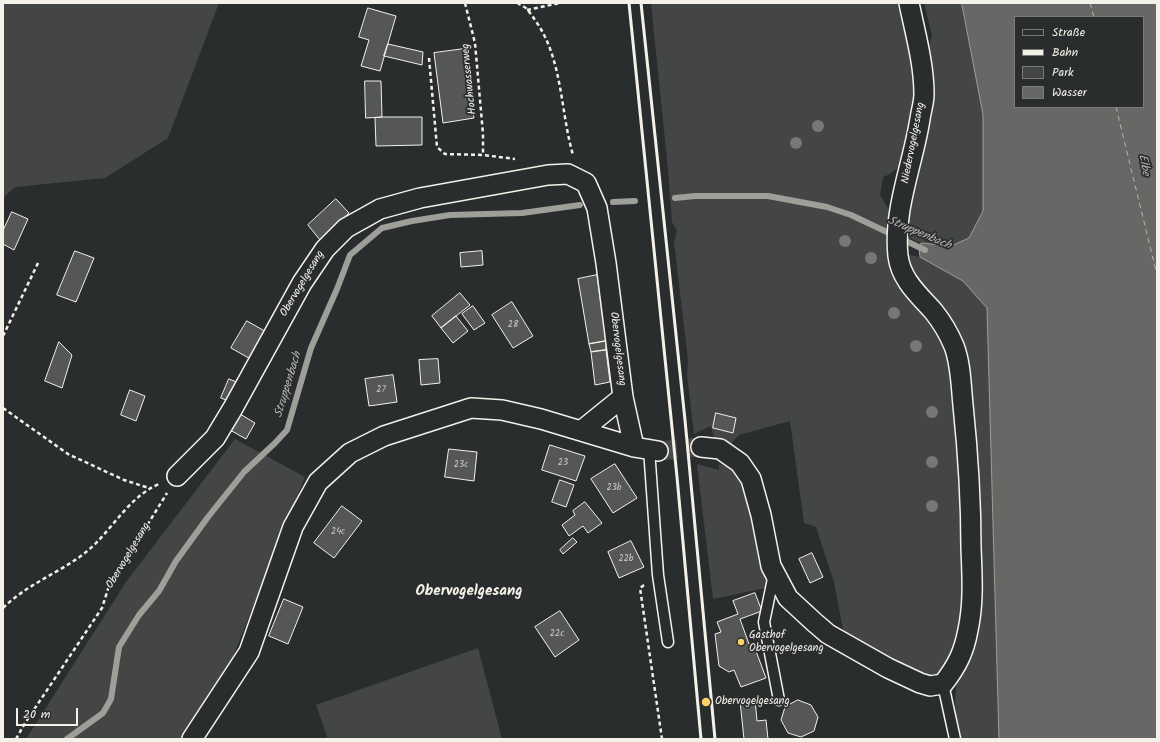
<!DOCTYPE html>
<meta charset="utf-8">
<style>
body{margin:0}
#map{position:relative;width:1160px;height:742px;overflow:hidden;background:#2a2d2e;font-family:Kalam,sans-serif}
canvas{display:block}
.frame{position:absolute;inset:0;border:4px solid #f4f1e8;pointer-events:none}
.legend{position:absolute;left:1014px;top:16px;width:130px;height:92px;box-sizing:border-box;background:#2a2d2e;border:1px solid #7b7b78;margin:0;padding:5px 7px;list-style:none;font-size:12px;color:#f4f1e8}
.legend li{display:flex;align-items:center;gap:8px;height:20px}
.legend b{width:20px;border:1px solid #7b7b78}
.scale{position:absolute;left:16px;top:708px;width:62px;height:18px;box-sizing:border-box;border:2px solid #f4f1e8;border-top:0;padding-left:5px;font-size:12px;line-height:14px;white-space:nowrap;color:#f4f1e8;-webkit-text-stroke:3px #2a2d2e;paint-order:stroke}
</style>
<div id="map">
<canvas width="1160" height="742"></canvas>
<div class="frame"></div>
<ul class="legend">
<li><b style="height:5px;background:#2a2d2e"></b>Straße</li>
<li><b style="height:5px;background:#f4f1e8"></b>Bahn</li>
<li><b style="height:11px;background:#444645"></b>Park</li>
<li><b style="height:11px;background:#676866"></b>Wasser</li>
</ul>
<div class="scale">20 m</div>
</div>
<script>
const c = document.querySelector('canvas').getContext('2d');
c.lineJoin = 'round';
function paint(path, color) { c.fillStyle = color; c.fill(path, 'evenodd'); }
function trace(path, color, width, dash) { c.strokeStyle = color; c.lineWidth = width; c.lineCap = dash ? 'butt' : 'round'; c.setLineDash(dash || []); c.stroke(path); }
function label(font, color, halo, rows, align = 'center') {
  c.font = font + ' Kalam,sans-serif'; c.lineWidth = 3.5; c.setLineDash([]); c.textBaseline = 'middle'; c.strokeStyle = halo; c.fillStyle = color; for (const [text, x, y, turn = 0] of rows) {
    c.save(); c.translate(x, y); c.rotate((+turn || 0) * Math.PI / 180); c.textAlign = isNaN(turn) ? turn : align; if (halo) c.strokeText(text, 0, 0); c.fillText(text, 0, 0); c.restore();
  }
}
const green = new Path2D(`
 M3 3H219L168 138 105 178 15 187 3 198Z
 M651 3H902L913 61 915 94 908 142 901 165 890 174 883 177 880 195 893 217 928 320 942 338 952 366 965 558 961 635 944 672 937 675H926L892 661 844 635 834 582 816 527 804 523 790 421 739 435 730 445 715 442 711 426 694 434 687 375 688 360 674 242 677 231 672 222 668 170Z
 M924 3H962L983 115V211L969 238 951 246 921 243 905 236 928 50 932 36Z
 M904 254 920 257 963 281 987 307 999 739H960C956 719 952 698 959 677 961 671 965 664 968 658L962 346 955 325 944 309 916 282Z
 M235 439 305 477 230 664 181 739H26L126 582Z
 M697 464 719 470V464L730 467 742 478 767 578 766 588 713 599Z
 M478 648 502 739H328L316 705Z`);
const water = new Path2D(`
 M962 3H1157V739H999L987 308 963 281 920 257 919 248 921 243 951 246 969 238 983 211V115ZM1015 17H1143V107H1015Z`);
const stream = new Path2D(`
 M675 198 695 196H768L827 207 851 215 925 250
 M613 202 635 201
 M67 739 103 713 111 699 119 647 139 615 159 591 176 561 208 517 244 472 275 443 287 430 311 348 337 289 350 255 382 228 412 221 450 215 522 213 580 205`);
const ferry = new Path2D(`
 M1090 3 1094 17
 M1116 107 1157 275`);
const building = new Path2D(`
 M368 8 396 16 380 71 361 66 369 40 359 37Z
 M388 44 423 52 422 65 384 56Z
 M464 49 474 118 443 123 434 53Z
 M365 81H381L382 117 366 118Z
 M382 117H422V145L376 146 375 118Z
 M336 199 349 213 320 240 308 225Z
 M12 212 28 219 14 250 3 244V231Z
 M75 251 94 258 76 302 57 295Z
 M482 251 483 265 461 267 460 253Z
 M597 275 606 341 589 344 578 279Z
 M460 293 470 305 441 328 432 316Z
 M512 302 533 336 513 348 492 315Z
 M473 306 485 323 474 330 462 314Z
 M456 316 468 331 453 343 441 328Z
 M247 321 270 334 254 361 231 348Z
 M606 341V350L591 352 589 344Z
 M59 342 72 355 62 388 45 381Z
 M606 350 610 382 595 385 591 352Z
 M438 359 440 383 421 385 419 360Z
 M393 375 397 402 369 406 365 379Z
 M229 379 239 383 231 402 221 398Z
 M130 390 145 396 136 421 121 415Z
 M716 413 736 418 733 433 713 428Z
 M240 414 255 423 246 439 230 430Z
 M550 445 585 456 576 481 542 470Z
 M449 449 477 452 474 481 445 477Z
 M615 464 637 498 613 513 591 479Z
 M560 480 574 485 566 507 552 502Z
 M585 502 602 523 588 533 583 526 569 536 562 525 575 515 573 511Z
 M342 506 362 521 334 558 314 543Z
 M573 538 577 542 563 554 560 550Z
 M631 541 644 567 619 578 608 552Z
 M812 553 823 577 810 583 799 559Z
 M755 593 762 611 740 619 749 644 753 643 766 678 741 687 734 670 729 672 719 666 715 634 721 632 717 622 738 614 733 601Z
 M284 599 303 607 288 644 269 636Z
 M560 611 579 640 555 657 535 627Z
 M755 699 757 721 766 720 768 739H744L740 701Z
 M798 700 811 705 818 717 814 731 801 737 788 733 781 720 785 707Z`);
const minorTunnel = new Path2D(`
 M658 451 701 447`);
const path = new Path2D(`
 M465 3 475 43 483 134V155
 M517 3C521 5 525 7 528 10 530 13 533 17 535 20 563 59 560 110 573 155
 M527 10 560 3
 M429 58 437 147 445 154 483 155 515 159
 M3 336 39 261
 M3 408 68 454 124 480 149 488
 M644 585 640 588 662 739
 M3 608C31 580 72 569 98 541 117 521 133 495 159 484
 M16 739 25 723 102 608 108 589 167 493`);
const service = new Path2D(`
 M649 449 658 575 668 642
 M774 574 764 622 779 700
 M943 684 955 739`);
const minor = new Path2D(`
 M581 431 623 397
 M701 447 720 449 740 463 751 479 761 515 771 566 788 598 814 622 828 634 888 668 920 683 930 686 943 684C957 666 964 652 968 630 974 602 972 575 971 548 971 500 968 453 963 405 961 386 961 364 954 346 949 334 942 322 934 312 919 295 901 280 898 256 893 210 913 164 920 119 921 111 924 103 924 94 924 64 915 32 909 3
 M177 476 215 438 233 408 302 283 325 249 346 228 380 209 420 198 548 175 568 174 586 183 597 208 606 263 623 397 634 447
 M192 739 249 652 293 527 318 482 350 453 384 436 471 408 502 410 541 419 634 447 658 451`);
const rail = new Path2D(`
 M629 3 677 477 701 739
 M641 3 685 420 715 739`);
const trees = [
 [818,126],
 [796,143],
 [845,241],
 [871,258],
 [894,313],
 [916,346],
 [932,412],
 [932,462],
 [932,506]
];
const markers = [
 [741,642,4,"#ffd166"],
 [706,702,5,"#ffd166"]
];
const numberNames = [
 ["28",513,325],
 ["27",381,390],
 ["23",563,463],
 ["23c",461,465],
 ["23b",614,488],
 ["24c",338,532],
 ["22b",626,559],
 ["22c",557,634]
];
const streetNames = [
 ["Hochwasserweg",470,79,-96],
 ["Niedervogelgesang",914,143,-79],
 ["Obervogelgesang",303,284,-59],
 ["Obervogelgesang",617,349,83],
 ["Obervogelgesang",129,556,-59]
];
const poiNames = [
 ["Gasthof",749,636],
 ["Obervogelgesang",749,649],
 ["Obervogelgesang",715,702]
];
const waterNames = [
 ["Elbe",1143,165,80],
 ["Struppenbach",919,234,23],
 ["Struppenbach",289,385,-73]
];
const districtNames = [
 ["Obervogelgesang",469,592]
];
paint(green, '#444645');
paint(water, '#676866');
trace(water, '#9f9f9a', 1);
trace(stream, '#9f9f9a', 6);
trace(ferry, '#b5b3ae', 1, [5, 4]);
paint(building, '#555756');
trace(building, '#f4f1e8', 1);
trace(minorTunnel, '#484a4a', 19, [19, 10]);
trace(service, '#f4f1e8', 13);
trace(minor, '#f4f1e8', 22);
trace(path, '#f4f1e8', 2.5, [4, 3]);
trace(service, '#2a2d2e', 10);
trace(minor, '#2a2d2e', 19);
trace(rail, '#f4f1e8', 3);
c.fillStyle = '#777875';
for (const [x, y] of trees) { c.beginPath(); c.arc(x, y, 6, 0, 2 * Math.PI); c.fill(); }
for (const [x, y, r, color] of markers) { const dot = new Path2D(); dot.arc(x, y, r, 0, 2 * Math.PI); c.fillStyle = color; c.fill(dot); trace(dot, '#2a2d2e', 1.5); }
label('9px', '#cccac4', null, numberNames);
label('11px', '#f4f1e8', '#2a2d2e', streetNames);
label('11px', '#f4f1e8', '#2a2d2e', poiNames, 'left');
label('italic 12px', '#b5b3ae', '#2a2d2e', waterNames);
label('bold 15px', '#f4f1e8', '#2a2d2e', districtNames);
</script>
